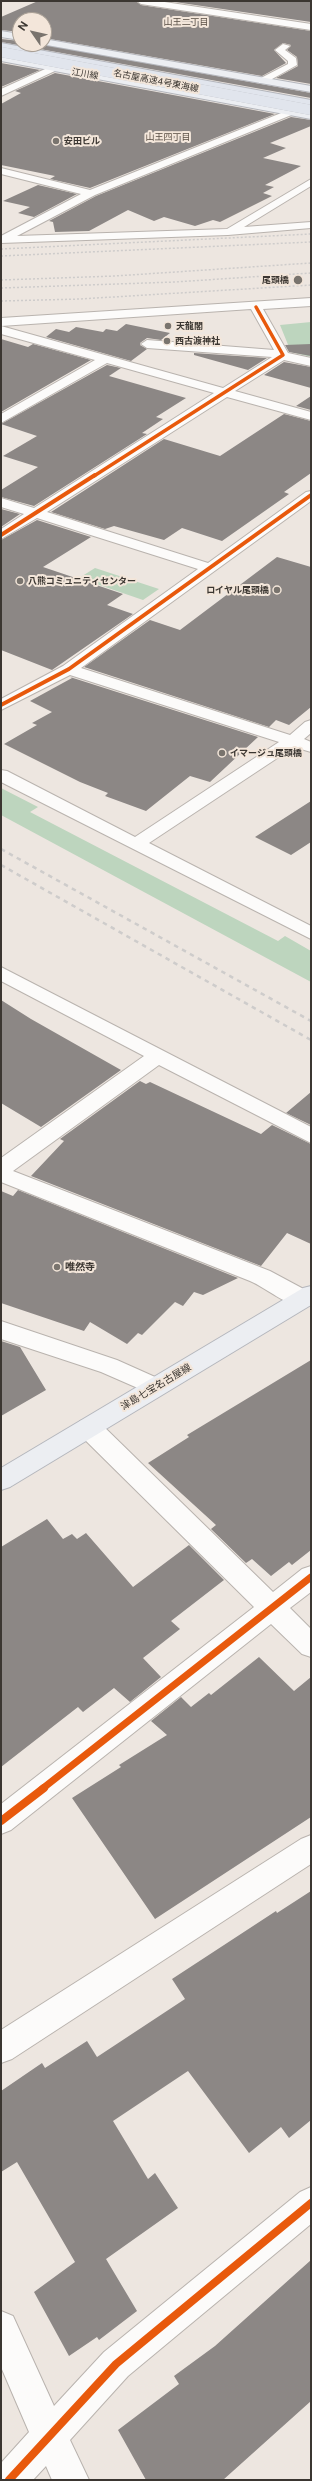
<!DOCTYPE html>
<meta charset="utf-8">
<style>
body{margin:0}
#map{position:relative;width:312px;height:2481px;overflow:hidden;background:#ede6e0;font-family:"Public Sans",sans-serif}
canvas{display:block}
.frame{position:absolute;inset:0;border:2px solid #3b3631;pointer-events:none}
.north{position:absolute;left:12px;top:12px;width:40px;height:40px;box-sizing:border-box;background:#f3e6da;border:1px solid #a9a096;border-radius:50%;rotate:304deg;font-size:11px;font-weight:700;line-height:16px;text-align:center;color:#3b3631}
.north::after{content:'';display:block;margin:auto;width:14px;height:18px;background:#79746e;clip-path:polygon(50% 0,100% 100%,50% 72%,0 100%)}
</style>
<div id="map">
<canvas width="312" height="2481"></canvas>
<div class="frame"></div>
<div class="north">N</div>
</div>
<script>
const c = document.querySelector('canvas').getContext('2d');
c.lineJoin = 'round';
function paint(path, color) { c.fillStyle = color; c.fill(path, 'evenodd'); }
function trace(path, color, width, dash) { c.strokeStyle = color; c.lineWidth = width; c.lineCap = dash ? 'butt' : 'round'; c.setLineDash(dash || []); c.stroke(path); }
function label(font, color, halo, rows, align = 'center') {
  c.font = font + ' "Public Sans","Noto Sans JP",sans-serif'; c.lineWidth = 4; c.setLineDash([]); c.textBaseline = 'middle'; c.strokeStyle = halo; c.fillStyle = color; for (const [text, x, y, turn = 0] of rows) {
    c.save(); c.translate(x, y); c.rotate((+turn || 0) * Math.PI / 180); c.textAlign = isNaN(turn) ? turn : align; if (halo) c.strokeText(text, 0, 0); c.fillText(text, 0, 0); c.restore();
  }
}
const green = new Path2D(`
 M311 322V357L291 352 280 325Z
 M95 568 159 589 143 600 79 578Z
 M1 788 38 807 30 812 278 941 285 936 311 951V982L1 815Z`);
const building = new Path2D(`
 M38 1H136L141 5 311 31V84L276 78 298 66 297 57 287 50 291 45 283 43 274 50 286 63 262 76 44 38V20H20V32L1 30V17Z
 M168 1H311V22Z
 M1 39 20 41V44H40L311 93V98L1 42Z
 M1 63 40 70 1 87Z
 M55 73 275 114 90 188 50 179 55 176 1 165V104L21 93 15 91Z
 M291 117 311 120V126L270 143 286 148 263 158 301 166 265 185 274 187 263 193 272 196 220 222 213 220 195 226 164 217 154 221 128 210 89 231 55 232 53 222 49 221 96 196Z
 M38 185 77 194 34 217 18 213 30 207 3 201Z
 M126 324 170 333 161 340 147 338 140 343V345L147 349 131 361 46 337 56 329 69 332 76 327 103 332 106 329 117 331Z
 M1 339 28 347 33 344 91 360 1 412Z
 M311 344V356L289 352 285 345Z
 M194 353 267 358 248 370 194 355Z
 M284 362 311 367V388L264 375Z
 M107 365 121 368 109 376 186 398 156 417 163 419 142 433 147 434 34 506 1 497V490L38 467 3 456 37 436 1 424Z
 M311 396V410L296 406Z
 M284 414 311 421V473L284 492 289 494 222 541 182 528 164 540 114 526 105 529 51 512 164 439 220 456Z
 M1 509 20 514 1 527Z
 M37 520 91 537 43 567 123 594 107 605 133 614 52 670 1 650V540Z
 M277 557 311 567V707L289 725 276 720 269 727 84 667 150 620 180 630Z
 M70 677 258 737 210 782 190 776 146 811 105 796 108 793 80 782 4 744 37 725 32 723 52 712 30 701 72 678Z
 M311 801V842L291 855 255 837Z
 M1 1000 31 1019 121 1070 41 1127 1 1103Z
 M140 1081 146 1084 150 1082 261 1134 272 1125 311 1144V1244L287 1233 261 1266 31 1176 64 1141 60 1139Z
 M311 1092V1125L286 1113Z
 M18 1190 238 1278 203 1295 194 1292 183 1306 175 1302 142 1335 138 1333 127 1344 90 1322 84 1331 1 1303V1191L13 1196Z
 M1 1341 20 1347 46 1390 1 1416Z
 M311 1360V1550L292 1565 289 1562 271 1576 252 1559 246 1563 211 1529 216 1525 148 1463 189 1437 187 1435Z
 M47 1519 63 1539 72 1534 77 1539 86 1533 133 1587 189 1545 224 1580 171 1621 180 1629 143 1658 161 1677 130 1702 114 1688 83 1712 78 1707 1 1767V1547Z
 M259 1657 294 1691 311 1677V1817L155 1919 72 1798 121 1767 119 1765 167 1735 151 1721 181 1697 191 1707 209 1693 211 1695Z
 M311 1891V2120L289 2138 281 2127 249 2153 188 2071 113 2121 148 2179 155 2173 178 2208 106 2259 137 2311 99 2340 97 2337 69 2356 34 2292 75 2262 17 2162 1 2172V2091L42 2063 45 2068 87 2041 97 2057 185 1999 172 1979 276 1911 277 1913Z
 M311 2260V2401L223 2480H146L118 2430 179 2384 174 2376 215 2346Z`);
const minor = new Path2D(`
 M137 1H158L311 24V30L141 4Z
 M283 44 290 46 285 50 296 58 297 65 265 83H259V79L288 64V61L275 50Z
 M54 65 57 66V70L1 96V89Z
 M311 101V107L95 195 17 236 227 229 311 179V186L244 227 311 222V228L228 235 1 243V236L81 194 1 174V168L90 190Z
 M311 298V306L263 309 288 353 311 358V366L284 360 235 391 311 412V420L227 397 47 512 208 563 306 492 311 491V501L81 668 290 735 305 722 311 720V733L304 739 311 742V752L294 747 149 843 311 926V939L1 782V770L7 771 135 837 279 742 70 675 1 710V699L63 666 198 569 37 518 1 539V529L24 514 1 507V498L34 508 214 393 107 363 1 423V414L95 360 1 334V326L223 388 272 357 147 348 141 344 147 340 274 350 251 309 1 326V318Z
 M1 967 311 1127V1143L159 1065 13 1171 270 1271 311 1293V1305C291 1311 269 1289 250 1281 167 1248 84 1215 1 1182V1158L144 1056 1 981Z
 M1 1321 117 1360 164 1381 168 1387 164 1393 156 1396 101 1372 1 1339Z
 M89 1419 98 1421 273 1592 302 1569 311 1566V1592L290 1608 311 1629V1657L302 1654 271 1624 11 1830 1 1834V1804L254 1607 80 1435 77 1428 80 1421Z
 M311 1835V1864L12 2059 1 2063V2030L301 1839Z
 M311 2187V2224L128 2376 70 2440 89 2480H52L46 2466 33 2480H1V2463L29 2432 1 2367V2311L13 2316 54 2406 104 2352 300 2192Z`);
const major = new Path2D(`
 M1 31 20 34V40L1 37Z
 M44 39 311 86V92L41 44H44Z
 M1 55 311 113V119L1 61Z
 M311 1286V1305L10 1487 1 1490V1468L303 1288Z`);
const highway = new Path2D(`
 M1 43 311 100V106L1 49Z`);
const railFar1 = new Path2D(`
 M1 249 311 234
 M1 256 311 242
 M1 280 115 276 311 263
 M1 288 175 282 311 273
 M1 301 80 299 311 285`);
const rail = new Path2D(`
 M1 849 311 1021
 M1 865 311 1040`);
const highwayBridge = new Path2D(`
 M1 52 311 110`);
const cyclewayFar3 = new Path2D(`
 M94 476 283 355 256 307`);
const cyclewayFar2 = new Path2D(`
 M1 535 95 475
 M1 705 69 669 311 495`);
const cyclewayFar1 = new Path2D(`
 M42 1789 311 1577`);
const cycleway = new Path2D(`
 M1 1821 44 1788
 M9 2480 116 2364 311 2203`);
const markers = [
 [56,141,4,"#79746e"],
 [298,280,5,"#79746e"],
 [168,326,4,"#79746e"],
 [167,341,4,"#79746e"],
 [20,581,4,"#79746e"],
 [277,590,4,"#79746e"],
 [222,753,4,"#79746e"],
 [57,1267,4,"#79746e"]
];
const farNeighbourhoodnames = [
 ["山王二丁目",186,22],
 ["山王四丁目",168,137]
];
const farStreetnames = [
 ["江川線",85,74,10],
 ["名古屋高速4号東海線",156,81,11]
];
const farPoinames = [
 ["安田ビル",64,141],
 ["尾頭橋",289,280,"right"],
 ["天龍閣",176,326],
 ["西古渡神社",175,341],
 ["八熊コミュニティセンター",28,581],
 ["ロイヤル尾頭橋",269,590,"right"],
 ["イマージュ尾頭橋",230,753]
];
const poiNames = [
 ["唯然寺",65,1267]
];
const streetNames = [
 ["津島七宝名古屋線",156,1387,-31]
];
paint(green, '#bdd5be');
paint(building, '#8c8785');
trace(minor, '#b9b3ae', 2);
trace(major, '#b4b6bc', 2);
trace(highway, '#b4b6bc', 2);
paint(minor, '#fcfbfa');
paint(major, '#eceef2');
paint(highway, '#e1e5ed');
trace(railFar1, '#cecccb', 1.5, [2, 2]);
trace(rail, '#cecccb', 2.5, [4.5, 4.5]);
trace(highwayBridge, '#b4b6bc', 10, []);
trace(highwayBridge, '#e1e5ed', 10);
trace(cyclewayFar3, '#e8590c', 3.5);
trace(cyclewayFar2, '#e8590c', 4);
trace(cyclewayFar1, '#e8590c', 7);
trace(cycleway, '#e8590c', 8);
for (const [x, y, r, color] of markers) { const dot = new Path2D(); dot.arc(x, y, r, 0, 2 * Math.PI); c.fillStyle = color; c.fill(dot); trace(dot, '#f3e6da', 1.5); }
label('9px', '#594e44', '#f3e6da', farNeighbourhoodnames);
label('9px', '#3b3631', '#f3e6da', farStreetnames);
label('bold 9px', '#3b3631', '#f3e6da', farPoinames, 'left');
label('bold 10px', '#3b3631', '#f3e6da', poiNames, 'left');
label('10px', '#3b3631', '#f3e6da', streetNames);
</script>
